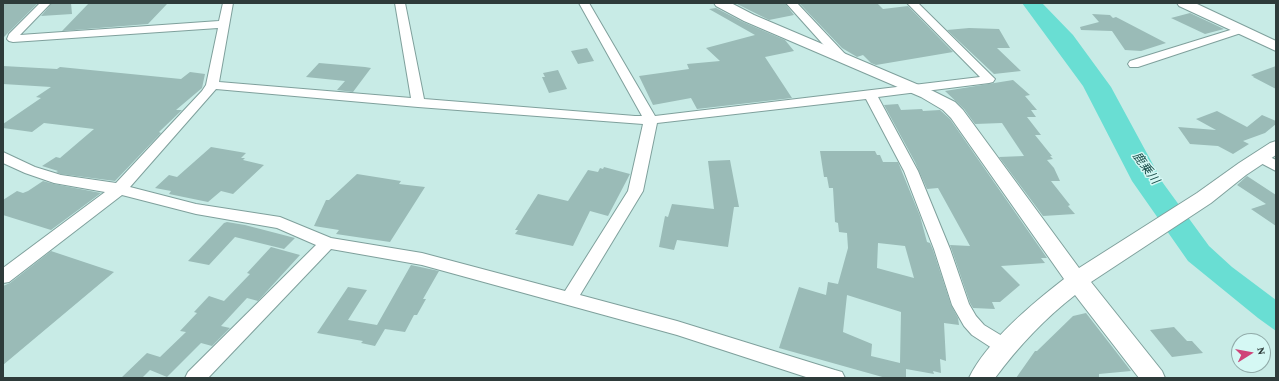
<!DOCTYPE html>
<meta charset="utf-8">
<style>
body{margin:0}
#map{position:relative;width:1279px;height:381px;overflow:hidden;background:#c8ebe6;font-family:"Crimson Pro",serif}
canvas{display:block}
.frame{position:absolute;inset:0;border:4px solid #2e3b3a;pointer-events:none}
.north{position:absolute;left:1231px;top:333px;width:40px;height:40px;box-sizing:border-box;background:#d5f8f4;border:1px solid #92acaa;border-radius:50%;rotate:79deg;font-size:11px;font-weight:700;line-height:16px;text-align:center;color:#2e3b3a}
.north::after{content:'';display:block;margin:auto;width:14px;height:18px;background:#cf4479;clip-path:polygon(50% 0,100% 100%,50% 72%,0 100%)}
</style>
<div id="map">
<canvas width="1279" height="381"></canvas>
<div class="frame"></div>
<div class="north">N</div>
</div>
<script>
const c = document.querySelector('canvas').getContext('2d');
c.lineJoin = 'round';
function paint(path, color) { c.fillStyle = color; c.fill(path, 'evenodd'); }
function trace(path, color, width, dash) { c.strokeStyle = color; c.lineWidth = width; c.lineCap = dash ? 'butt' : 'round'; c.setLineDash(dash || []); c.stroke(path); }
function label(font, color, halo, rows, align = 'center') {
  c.font = font + ' "Crimson Pro","Noto Sans JP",serif'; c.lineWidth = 3; c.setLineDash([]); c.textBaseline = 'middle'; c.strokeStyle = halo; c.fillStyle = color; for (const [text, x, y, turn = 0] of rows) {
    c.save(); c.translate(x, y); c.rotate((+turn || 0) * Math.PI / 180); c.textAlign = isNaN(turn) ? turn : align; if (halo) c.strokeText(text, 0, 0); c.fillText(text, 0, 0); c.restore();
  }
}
const water = new Path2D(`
 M1022 3H1042L1073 35 1111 87 1163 183 1209 246 1232 267 1276 300V331L1258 318 1188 261 1132 181 1083 86Z`);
const building = new Path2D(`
 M3 3H38L3 38Z
 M52 3H71L72 14 41 16Z
 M89 3H154L152 4H167L148 24 62 31Z
 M735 3H785L794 15 769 20Z
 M799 3H877L883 9 908 6 953 52 876 65 871 63 863 55 857 57 842 48Z
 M716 8 743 22 785 40 794 51 765 57 792 98 697 109 691 98 653 105 639 76 689 69 687 64 720 61 706 48 755 35 709 9Z
 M1190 13 1224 29 1205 34 1171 18Z
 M1092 14 1110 15 1113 18 1116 17 1166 43 1141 51 1125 50 1112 31 1081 30 1080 27 1099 22Z
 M969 28 999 29 1010 48H997L1021 71 994 74 947 30Z
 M587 48 594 61 578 64 571 51Z
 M319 63 365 67 371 68 353 92 337 90 345 81 306 77Z
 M3 66 57 69 60 67 181 79 190 72 205 74 202 88 176 110H182L159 132 161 133 115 181 61 174 56 172 58 171 42 166 56 157 60 158 94 129 44 123 32 132 3 128V124L41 98 36 97 51 87 3 84Z
 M1276 66V89L1253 77H1254L1251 75Z
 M558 70 567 89 549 93 542 77H545L543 73Z
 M1013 80 1030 95 1025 96 1037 110H1031L1036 117H1027L1041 135H1035L1052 156H1050L1053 159 1047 160 1054 168 1060 181H1051L1070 205 1068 206 1075 214 1043 216 999 157 1024 156 1002 123 975 124 964 109 945 91Z
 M898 104 901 110 922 109 923 111 940 110 950 119 1047 258H1041L1045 263 1001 266 1020 285 1000 302H992L995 309 973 308 970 303 950 245 970 246 938 188 927 189 915 162 884 105Z
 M1217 111 1247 127 1262 115 1276 121V124L1265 133 1243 141 1249 144 1233 154 1218 146 1190 144 1178 127 1216 130 1196 119Z
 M211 147 246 153 241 158H245L243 160 264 165 233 194 221 191 208 202 169 194 171 191 155 188 169 175 177 177Z
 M820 151H875L877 155H880L883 162H898L920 216 927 242 930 243 933 250 951 305 958 318 959 325 944 323 946 361 940 359 941 373 933 371 934 374 906 369V378H886L779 348 799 287 826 295 828 282 838 284 848 248 847 233 839 232 838 223 835 222 833 188H829L827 177H824ZM878 243 905 246 914 278 877 268ZM847 295 901 312 900 363 871 356 872 344 843 332Z
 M730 160 739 207H734L728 247 677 240 674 250 659 247 665 216 668 217 672 204 714 209 708 161Z
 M604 167 630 174 608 216 590 211 573 246 515 234 518 230H515L538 194 568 201 588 170 598 172 600 168 603 169Z
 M357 174 401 181 399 184 425 187 390 242 336 234 339 230 314 226 326 200H329Z
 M1247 176 1276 195V226L1251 209 1266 204 1237 185Z
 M43 181 54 184 101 193 51 230 3 215V200L17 191 23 193 28 191Z
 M227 222 245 225 295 238 284 249 235 237 209 265 188 261 224 223Z
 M271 247 300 255 258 301 247 298 221 326 230 328 212 346 201 343 167 377 150 370 142 378H121L147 353 160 357 186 332 180 331 197 313 194 312 209 296 224 301 250 274 247 273Z
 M51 251 114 272 3 365V286L10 283Z
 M411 265 439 271 423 299H426L417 315H414L405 332 385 329 375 346 361 343 363 341 317 333 348 287 367 290 348 320 377 325Z
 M1086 313 1131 371 1099 374V378H1016L1035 351H1037L1073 316Z
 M1174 327 1187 341H1192L1203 353 1172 357 1150 330Z`);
const minor = new Path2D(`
 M40 3H51L20 35 219 21 223 3H233L219 82 411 98 395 3H405L424 99 635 116H642L579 3H589L655 116 980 77 907 3H918L995 79 993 82 989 83 878 97 918 171 950 249 969 304 976 316 984 325 1012 342 1014 347 1012 352 1005 355 998 352 972 335 964 326 952 305 934 249 904 171 866 99 657 123 643 191 580 295 677 321 835 370 842 372 845 378H809L677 335 422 265 331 249 208 378H185L188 372 316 245 277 228 196 214 122 195 9 282 3 283V268L105 192 54 183 25 173 3 163V152L35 167 61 175 116 183 202 91 206 85 218 28 13 42 9 41 7 39 9 34ZM216 89 418 107 643 124 628 191 565 291 422 253 331 238 280 217 196 204 130 187Z
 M786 3H797L846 55 848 58 846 61H838Z
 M1240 27 1246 30 1244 32 1138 67H1130L1128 64 1130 61Z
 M1260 152 1276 160V171L1255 160 1253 157 1255 154Z`);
const tertiary = new Path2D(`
 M714 3H731L754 15 933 91 955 102 963 110 1079 268 1197 193 1239 163 1270 143 1276 141V155L1246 175 1211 203 1091 282 1162 371 1165 378H1139L1075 295C1044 319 1018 347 995 378H969C986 342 1033 303 1064 279L951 118 943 110 921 97 744 21 716 6Z
 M1177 3H1195L1276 41V51L1179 6Z`);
const waterNames = [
 ["鹿乗川",1146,168,54]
];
paint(water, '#69ded3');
paint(building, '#9abbb7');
trace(minor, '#7fa09c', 2);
trace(tertiary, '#7fa09c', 2);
paint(minor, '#fff');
paint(tertiary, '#fff');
label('italic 12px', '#1a4e4a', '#d5f8f4', waterNames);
</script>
